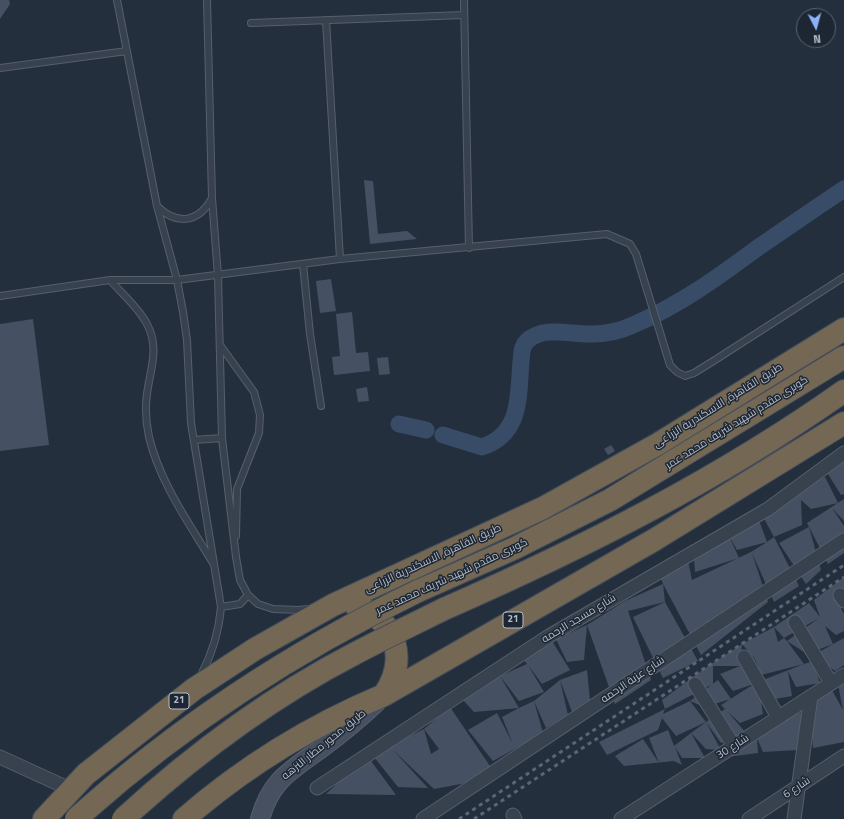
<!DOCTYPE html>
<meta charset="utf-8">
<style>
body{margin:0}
#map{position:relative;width:844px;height:819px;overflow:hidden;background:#242f3e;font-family:"Titillium Web",sans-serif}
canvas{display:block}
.north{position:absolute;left:796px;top:8px;width:40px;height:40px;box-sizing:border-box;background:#1d2633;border:1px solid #59626f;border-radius:50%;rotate:174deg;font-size:11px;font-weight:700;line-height:16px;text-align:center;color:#b4bcc9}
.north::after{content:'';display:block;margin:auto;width:14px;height:18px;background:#8ab4f8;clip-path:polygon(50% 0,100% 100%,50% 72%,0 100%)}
</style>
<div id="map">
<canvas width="844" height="819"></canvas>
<div class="north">N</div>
</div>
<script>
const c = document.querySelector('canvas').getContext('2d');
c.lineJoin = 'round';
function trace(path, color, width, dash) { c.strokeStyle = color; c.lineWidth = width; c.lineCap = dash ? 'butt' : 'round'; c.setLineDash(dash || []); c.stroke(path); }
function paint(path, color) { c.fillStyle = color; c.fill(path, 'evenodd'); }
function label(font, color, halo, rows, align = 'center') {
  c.font = font + ' "Titillium Web",Cairo,sans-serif'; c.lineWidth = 3; c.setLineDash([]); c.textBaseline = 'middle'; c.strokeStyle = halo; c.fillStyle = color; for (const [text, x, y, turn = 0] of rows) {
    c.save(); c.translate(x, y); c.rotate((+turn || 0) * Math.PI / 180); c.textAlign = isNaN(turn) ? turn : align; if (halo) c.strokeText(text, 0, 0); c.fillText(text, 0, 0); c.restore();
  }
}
const canal = new Path2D(`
 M399 424 426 430
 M443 435 482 447C522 434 518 396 521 361 522 354 521 347 527 341 544 325 572 335 592 334 605 334 620 331 633 325 678 306 717 278 756 249 785 229 814 209 844 189`);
const building = new Path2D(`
 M0 0H9L10 4 0 19Z
 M364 180 373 181 378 234 407 231 417 239 370 244Z
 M331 279 336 311 320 313 316 281Z
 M352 312 356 353 368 352 370 371 334 375 332 357 340 356 336 314Z
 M33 319 49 445 0 451V324Z
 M388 357 390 374 379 375 377 358Z
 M367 387 369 401 358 402 356 389Z
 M611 445 615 451 608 455 604 449Z
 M844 459V494L841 495 828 474Z
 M825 477 838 503 811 509 801 500 802 525 774 537 799 586 774 602 752 553 768 602 701 655 663 584 665 602 698 661 663 678 633 617 665 602 628 611 651 680 615 704 587 625 584 660 567 662 556 639 587 625 625 601 663 584 660 576 687 556 692 580 751 552 767 542 737 550 729 536 739 558 695 572 694 558 757 515 767 542 774 537 761 513 797 496 792 492Z
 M844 499V521L832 508 844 526V553L828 564 807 523Z
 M809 527 821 570 806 584 779 543Z
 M844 577V607L841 608 844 614V631L836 635 825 626 833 644 844 638V665L835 671 814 655 833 644 807 654 787 641 804 664 813 661 820 683 796 687 788 671 792 696 775 699 758 682 804 664 761 675 755 659 754 684 758 682 763 714 740 723 728 712 746 733 721 743 706 722 721 750 706 749 691 733 706 722 676 736 662 718 658 730 607 755 599 742 665 709 662 700 708 666 742 644 740 666 755 659 742 644 774 627 778 642 784 638 787 641 819 618 784 638 774 627 809 603 820 617 814 600ZM713 666H740L720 674 733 691 754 684 721 705 725 709 706 722 690 701 704 707 731 699 718 680 690 701 663 714 665 709 713 684Z
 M552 641 570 670 542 684 528 665 544 692 519 701 500 676 527 664 523 659Z
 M587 670 590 700 572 712 560 680Z
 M844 675V742L813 748 810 702 832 690 843 710 837 679Z
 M500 676 519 708 534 701 543 733 493 761 468 730 497 713 513 744 502 717 519 708 474 712 463 700Z
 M560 680 568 715 546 728 534 701Z
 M450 707 494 772 466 783 434 789 393 750 428 788 398 787 374 757 389 746 424 729ZM424 729 439 749 431 754Z
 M804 711 798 750 763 752 757 738 758 753 727 757 754 733Z
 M668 730 674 746 691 733 705 758H682L675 747 682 765 674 761 624 766 615 756 643 739 659 763 649 738Z
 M371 761 396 795 326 794 342 779Z`);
const lane = new Path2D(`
 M117 0 157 206 177 280 183 312 187 340 191 423 221 607C219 631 212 654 201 675
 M207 0 212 198 218 276 222 438 236 557 240 580 248 595 258 604 273 609 298 610 309 609
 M464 0 469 248
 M326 20 340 259
 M251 23 464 15
 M0 68 127 51
 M158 207C178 226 199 222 212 198
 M303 264 310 334 321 406
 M110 280C122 294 138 307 147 324 160 348 150 370 147 394 145 408 146 423 149 437 160 483 189 523 213 563
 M0 296 110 280H177L340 259 607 234 630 244 636 254 670 365 677 372 685 376 694 373 715 360 844 277
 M220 345 254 392 260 415 259 433 237 489 236 536
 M194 440 222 438
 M221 607 240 604 248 595`);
const street = new Path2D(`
 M840 595 844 601
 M795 622 831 683
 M744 657 778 717
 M695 684 734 746
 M0 757 72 790
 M317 788 549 636 768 509 844 453
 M513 815 515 819
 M423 819 844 540
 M621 819 844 675
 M749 819 844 756
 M794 819 811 696`);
const secondary = new Path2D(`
 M260 819C271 779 292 770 323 747 342 733 360 718 377 702`);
const highway = new Path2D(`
 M418 591 515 548 610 500 844 357
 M356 606C397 620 408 660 384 695
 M444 609C583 548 720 479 844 391
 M44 819 86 774 194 689 255 649 333 605 543 508 658 444 844 329
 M184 819C245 766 310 726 384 695L654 540 844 423`);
const rail = new Path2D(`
 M459 819 844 565
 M474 819 844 577`);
const highwayBridge = new Path2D(`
 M76 819C180 725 292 652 418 591
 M123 819C193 755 271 697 354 654 384 638 414 624 444 609`);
const shields = [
 [513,620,20],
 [179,701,20]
];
const shieldNames = [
 ["21",513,620],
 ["21",179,701]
];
const streetNames = [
 ["طريق القاهرة, الاسكندرية الزراعى",718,406,-32],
 ["كوبرى مقدم شهيد شريف محمد عمر",737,423,-32],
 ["طريق القاهرة, الاسكندرية الزراعى",433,559,-25],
 ["كوبرى مقدم شهيد شريف محمد عمر",452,577,-25],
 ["شارع مسجد الرحمه",579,619,-31],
 ["شارع عزبة الرحمه",633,680,-34],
 ["طريق محور مطار النزهه",324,745,-39],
 ["شارع 30",733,747,-33],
 ["شارع 6",797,788,-33]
];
trace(canal, '#394c67', 17);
paint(building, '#455162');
trace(lane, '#565f6c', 8);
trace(street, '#565f6c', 15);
trace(secondary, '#565f6c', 20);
trace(highway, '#434c59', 24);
trace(lane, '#38414e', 6);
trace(street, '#38414e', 13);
trace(secondary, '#465061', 18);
trace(highway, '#746855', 22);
trace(rail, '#5a6575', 3, [4, 4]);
trace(highwayBridge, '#434c59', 24, []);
trace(highwayBridge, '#746855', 22);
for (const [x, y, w] of shields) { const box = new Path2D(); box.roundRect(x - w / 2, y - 8, w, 16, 3); c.fillStyle = '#1d2633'; c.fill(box); trace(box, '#b4bcc9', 1); }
label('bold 10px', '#b4bcc9', null, shieldNames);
label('11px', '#b4bcc9', '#1d2633', streetNames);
</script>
